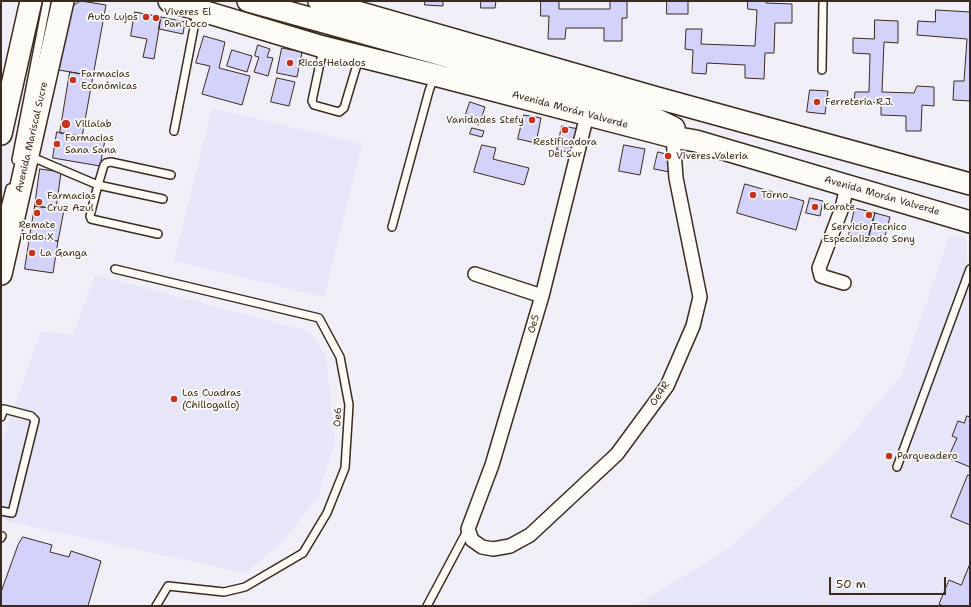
<!DOCTYPE html>
<meta charset="utf-8">
<style>
body{margin:0}
#map{position:relative;width:971px;height:607px;overflow:hidden;background:#f0eff8;font-family:"Shantell Sans",sans-serif}
canvas{display:block}
.frame{position:absolute;inset:0;border:2px solid #3b2a1e;pointer-events:none}
.scale{position:absolute;left:829px;top:577px;width:117px;height:18px;box-sizing:border-box;border:2px solid #3b2a1e;border-top:0;padding-left:5px;font-size:12px;line-height:14px;white-space:nowrap;color:#3b2a1e;-webkit-text-stroke:3px #fdfcf7;paint-order:stroke}
</style>
<div id="map">
<canvas width="971" height="607"></canvas>
<div class="frame"></div>
<div class="scale">50 m</div>
</div>
<script>
const c = document.querySelector('canvas').getContext('2d');
c.lineJoin = 'round';
function paint(path, color) { c.fillStyle = color; c.fill(path, 'evenodd'); }
function trace(path, color, width, dash) { c.strokeStyle = color; c.lineWidth = width; c.lineCap = dash ? 'butt' : 'round'; c.setLineDash(dash || []); c.stroke(path); }
function label(font, color, halo, rows, align = 'center') {
  c.font = font + ' "Shantell Sans",sans-serif'; c.lineWidth = 3.5; c.setLineDash([]); c.textBaseline = 'middle'; c.strokeStyle = halo; c.fillStyle = color; for (const [text, x, y, turn = 0] of rows) {
    c.save(); c.translate(x, y); c.rotate((+turn || 0) * Math.PI / 180); c.textAlign = isNaN(turn) ? turn : align; if (halo) c.strokeText(text, 0, 0); c.fillText(text, 0, 0); c.restore();
  }
}
const built = new Path2D(`
 M212 108 362 144 324 297 174 261Z
 M950 234 966 239 967 262 970 263V606H633L725 551 834 455 901 376Z
 M95 275 309 331 326 356 335 442 318 496 285 539 246 573 1 520V445L41 331 73 335Z`);
const building = new Path2D(`
 M81 1 106 5 93 76 59 70 70 11 74 5Z
 M425 1H443V6L425 5Z
 M481 1H496L495 8H481Z
 M541 1H559V9H610V1H627V18H622V41H604V28H566L565 39H548L549 16H541Z
 M667 1H688V14H667Z
 M748 1H766V3L792 4V23H775L774 53H765L764 79 745 78V65L707 63 706 74 692 73 693 50 685 49 686 29H702L701 44 755 46 757 10 748 9Z
 M936 10 970 12V101L953 100 954 81H964L967 39 917 35 918 21 935 22Z
 M135 12 161 17 154 59 143 57 147 39 131 36Z
 M161 17 185 22 183 34 159 29Z
 M875 20 898 21V43L884 42 882 92 914 93 917 86 934 87V106L922 105 921 131H906V116L881 115V103L854 102 855 92H869L870 54 853 53V38L874 39Z
 M204 36 225 42 219 68 250 76 242 105 202 94 210 66 196 63Z
 M258 45 270 49 267 57 273 58 268 76 254 72 259 57 255 56Z
 M282 48 302 52 297 77 277 73Z
 M232 50 252 56 247 72 227 66Z
 M70 72 93 76 82 137 60 133Z
 M277 78 295 82 289 106 271 102Z
 M810 90 828 91 825 114 807 112Z
 M470 102 485 107 479 125 464 120Z
 M524 115 541 118 536 143 518 139Z
 M562 126 579 129 575 153 557 150Z
 M472 128 484 131 482 137 470 134Z
 M57 132 105 140 100 166 53 158Z
 M482 145 496 148 493 159 529 168 524 185 474 172Z
 M624 145 645 149 640 175 619 171Z
 M658 152 670 155 675 173 654 169Z
 M40 169 61 172 56 209 35 206Z
 M745 184 804 201 796 230 737 213Z
 M810 198 823 201 820 216 806 213Z
 M35 206 64 210 58 241 30 236Z
 M855 208 875 213 868 240 849 235Z
 M875 213 890 217 884 240 869 236Z
 M30 236 58 241 53 273 25 269Z
 M967 416 970 417V467L948 458 957 438 952 436 958 421 964 423Z
 M968 475 970 476V525L951 517Z
 M23 537 52 545 50 552 69 557 71 551 101 561 88 606H1V592L18 545Z
 M970 564V606H943L939 604 949 580 961 585Z`);
const service = new Path2D(`
 M323 49 312 101 314 105 339 112 344 108 359 58
 M822 70 823 1
 M174 131 197 12
 M30 158 39 160 98 185 90 216 91 219 158 234
 M16 160 47 1
 M163 199 98 185 104 165 106 163 111 162 171 175
 M1 224 10 188
 M392 227 429 91 434 77
 M115 269 319 318 340 357 349 405 345 468 327 513 303 553 245 587 224 592 168 586 156 606
 M1 417 4 409 31 416 35 420 12 513 1 511
 M897 467 970 269
 M1 538 2 536
 M427 606 468 529`);
const minor = new Path2D(`
 M587 115 542 296 492 465 468 529 472 540 482 547 493 549 510 546 530 535 617 454 667 386 693 326 700 297 676 178 673 137
 M475 274 542 296
 M844 283 821 276 819 268 842 208 847 186`);
const primary = new Path2D(`
 M169 1 323 47 435 75 673 137 696 141 970 222
 M248 1 633 108 674 128
 M319 1 654 97 970 184
 M1 134 31 1
 M1 274 63 1`);
const markers = [
 [146,17,4,"#c8321e"],
 [156,18,4,"#c8321e"],
 [290,63,4,"#c8321e"],
 [73,80,4,"#c8321e"],
 [817,102,4,"#c8321e"],
 [532,120,4,"#c8321e"],
 [66,124,5,"#c8321e"],
 [565,130,4,"#c8321e"],
 [57,144,4,"#c8321e"],
 [668,156,4,"#c8321e"],
 [753,195,4,"#c8321e"],
 [39,202,4,"#c8321e"],
 [815,207,4,"#c8321e"],
 [37,213,4,"#c8321e"],
 [869,215,4,"#c8321e"],
 [32,253,4,"#c8321e"],
 [174,399,4,"#c8321e"],
 [889,456,4,"#c8321e"]
];
const poiNames = [
 ["Viveres El",164,12],
 ["Pan Loco",164,24],
 ["Auto Lujos",138,17,"right"],
 ["Ricos Helados",298,63],
 ["Farmacias",81,74],
 ["Económicas",81,86],
 ["Ferreteria R.J.",825,102],
 ["Vanidades Stefy",524,120,"right"],
 ["Villalab",75,124],
 ["Farmacias",65,138],
 ["Sana Sana",65,150],
 ["Restificadora",565,142,"center"],
 ["Del Sur",565,154,"center"],
 ["Viveres Valeria",676,156],
 ["Torno",761,195],
 ["Farmacias",47,196],
 ["Cruz Azul",47,208],
 ["Karate",823,207],
 ["Remate",37,225,"center"],
 ["Todo X",37,237,"center"],
 ["Servicio Tecnico",869,227,"center"],
 ["Especializado Sony",869,239,"center"],
 ["La Ganga",40,253],
 ["Las Cuadras",182,393],
 ["(Chillogallo)",182,405],
 ["Parqueadero",897,456]
];
const streetNames = [
 ["Avenida Morán Valverde",570,110,15],
 ["Avenida Mariscal Sucre",32,137,-77],
 ["Avenida Morán Valverde",882,196,16],
 ["Oe5",534,324,-74],
 ["Oe4R",660,394,-56],
 ["Oe6",338,417,-88]
];
paint(built, '#e7e6f9');
paint(building, '#d2d2fb');
trace(building, '#3b2a1e', 1);
trace(service, '#3b2a1e', 10);
trace(minor, '#3b2a1e', 16);
trace(primary, '#3b2a1e', 24);
trace(service, '#fdfcf7', 7);
trace(minor, '#fdfcf7', 13);
trace(primary, '#fdfcf7', 21);
for (const [x, y, r, color] of markers) { const dot = new Path2D(); dot.arc(x, y, r, 0, 2 * Math.PI); c.fillStyle = color; c.fill(dot); trace(dot, '#fdfcf7', 1.5); }
label('10px', '#3b2a1e', '#fdfcf7', poiNames, 'left');
label('10px', '#3b2a1e', '#fdfcf7', streetNames);
</script>
